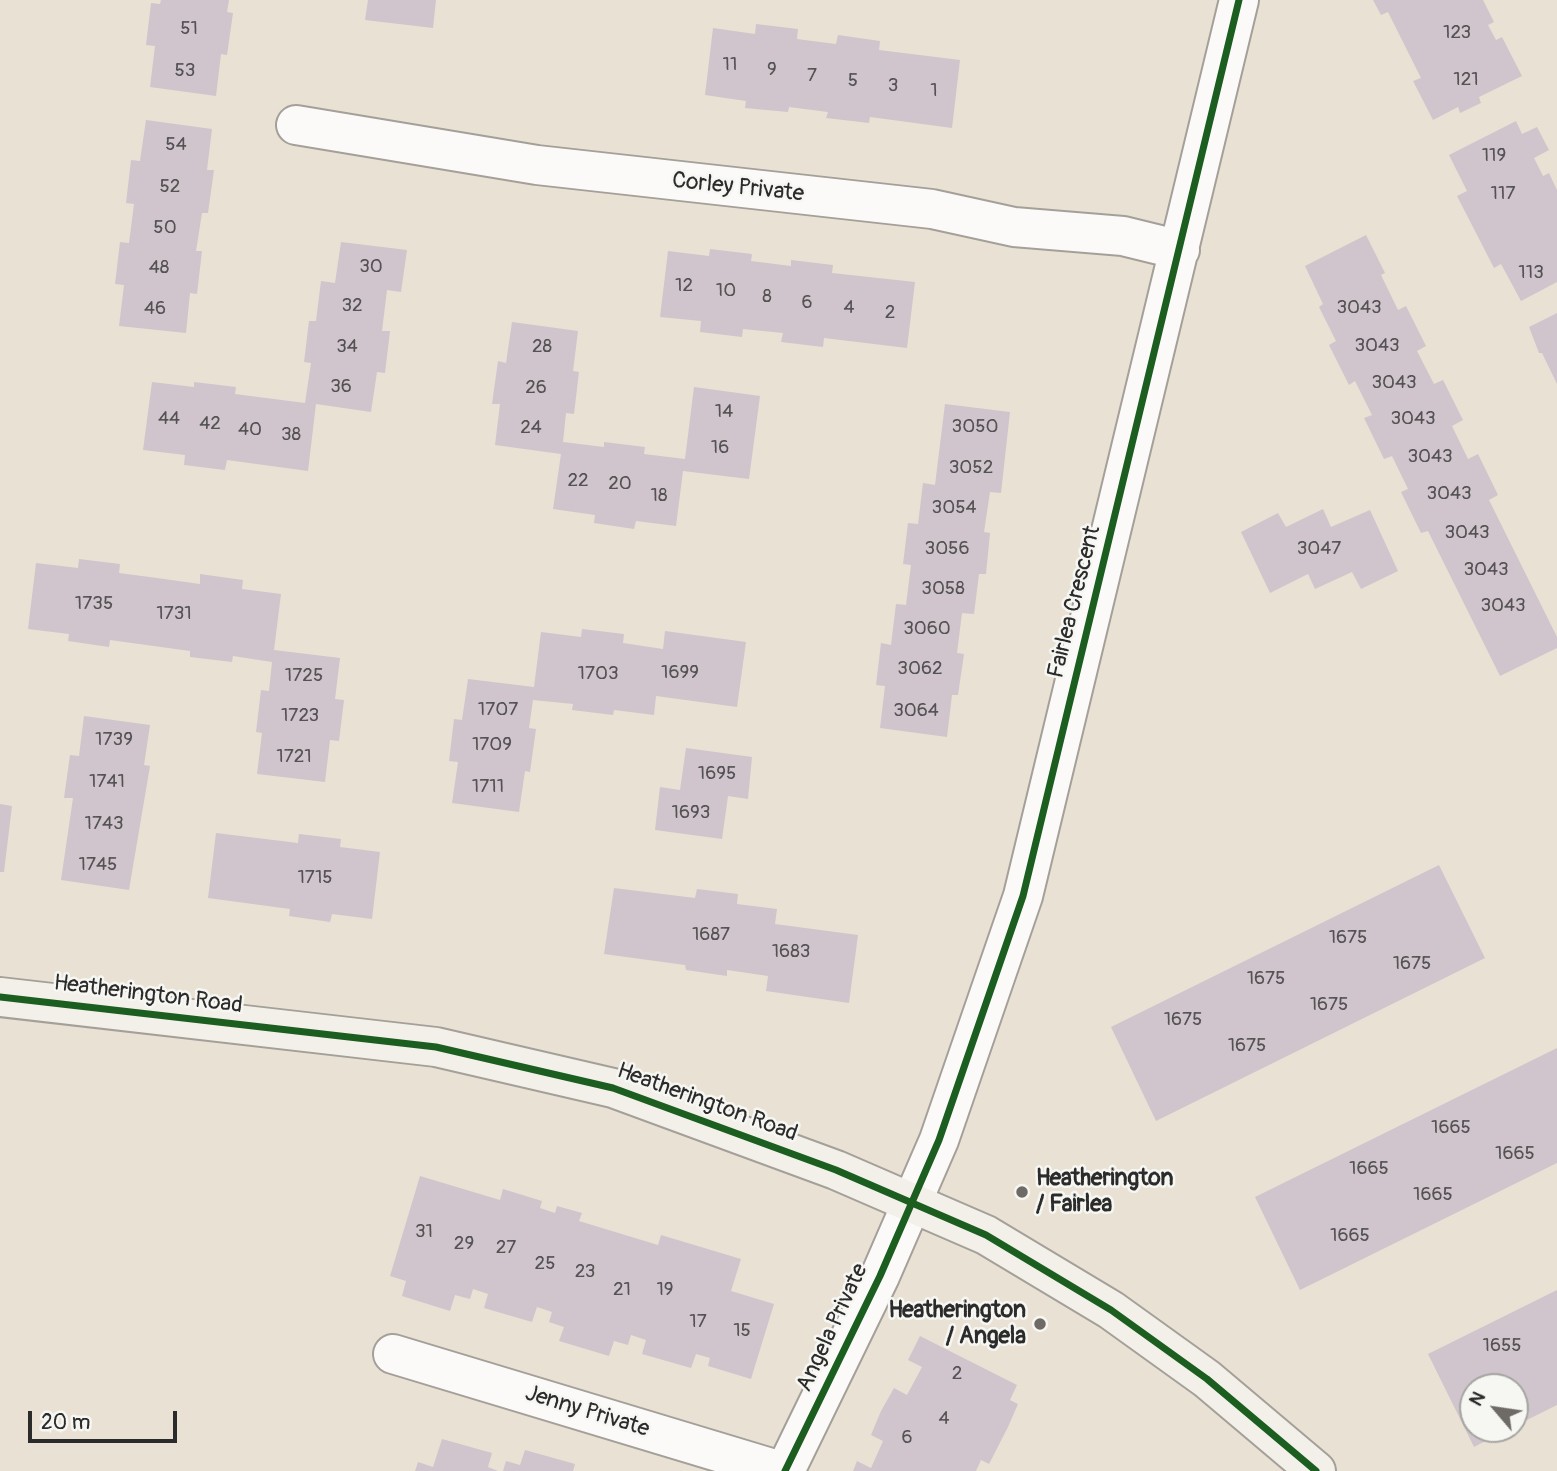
<!DOCTYPE html>
<style>
body{margin:0}
#map{position:relative;width:1557px;height:1471px;overflow:hidden;background:#e9e1d4;font-family:Pangolin,sans-serif}
canvas{display:block}
.north{position:absolute;left:1459px;top:1373px;width:70px;height:70px;box-sizing:border-box;background:#f6f6f2;border:2px solid #a5a5a2;border-radius:50%;rotate:299deg;font-size:19px;font-weight:700;line-height:28px;text-align:center;color:#2b2b2b}
.north::after{content:'';display:block;margin:auto;width:24px;height:32px;background:#6e6b66;clip-path:polygon(50% 0,100% 100%,50% 72%,0 100%)}
.scale{position:absolute;left:28px;top:1411px;width:149px;height:32px;box-sizing:border-box;border:4px solid #2b2b2b;border-top:0;padding-left:9px;font-size:21px;line-height:24px;white-space:nowrap;color:#2b2b2b;-webkit-text-stroke:5px #f6f6f2;paint-order:stroke}
</style>
<div id="map">
<canvas width="1557" height="1471"></canvas>
<div class="north">N</div>
<div class="scale">20 m</div>
</div>
<script>
const c = document.querySelector('canvas').getContext('2d');
c.lineJoin = 'round';
function paint(path, color) { c.fillStyle = color; c.fill(path, 'evenodd'); }
function trace(path, color, width, dash) { c.strokeStyle = color; c.lineWidth = width; c.lineCap = dash ? 'butt' : 'round'; c.setLineDash(dash || []); c.stroke(path); }
function label(font, color, halo, rows, align = 'center') {
  c.font = font + ' Pangolin,sans-serif'; c.lineWidth = 5; c.setLineDash([]); c.textBaseline = 'middle'; c.strokeStyle = halo; c.fillStyle = color; for (const [text, x, y, turn = 0] of rows) {
    c.save(); c.translate(x, y); c.rotate((+turn || 0) * Math.PI / 180); c.textAlign = isNaN(turn) ? turn : align; if (halo) c.strokeText(text, 0, 0); c.fillText(text, 0, 0); c.restore();
  }
}
const building = new Path2D(`
 M161 0H229L227 12 233 13 227 55 221 54 216 96 150 87 155 46 146 45 151 3 160 4Z
 M368 0H436L433 28 365 20Z
 M1373 0H1483L1494 22 1488 25 1496 40 1502 37 1522 76 1479 97 1481 103 1460 113 1458 107 1433 120 1413 81 1421 78 1388 12 1381 15Z
 M756 24 798 29 797 39 836 44 838 35 880 41 879 50 960 60 952 128 870 117 869 123 826 118 828 112 789 107 788 112 745 108 746 101 705 95 713 28 755 34Z
 M146 120 212 129 207 170H214L208 213H202L196 251H202L197 294 190 293 186 333 119 326 124 285 115 284 120 242 129 243 134 204 126 203 131 160 140 161Z
 M1516 121 1522 134 1537 127 1549 150 1534 158 1543 176 1549 173 1557 190V282L1521 301 1501 264 1494 268 1457 196 1467 191 1449 155Z
 M1366 235 1385 273 1381 275 1398 310 1406 306 1426 346 1417 351 1434 384 1443 380 1463 420 1452 426 1468 459 1478 454 1498 495 1489 500 1557 637V648L1500 676 1428 531 1421 533 1401 492 1408 489 1392 456 1384 459 1364 418 1372 415 1355 381 1349 385 1329 345 1336 341 1319 307 1323 304 1305 266Z
 M341 242 407 250 401 292 387 290 382 331H390L385 373 377 372 371 412 316 404 308 471 227 460 225 470 184 465 185 455 143 450 152 382 194 387V382L236 387 235 394 305 403 311 363 304 362 309 321H316L321 281 335 283Z
 M710 249 752 254 751 261 791 266V260L833 265 832 273 915 282 907 348 824 338 823 347 781 342 783 333 743 329 742 337 700 332 701 321 660 317 668 251 709 256Z
 M1557 313V384L1542 353H1539L1529 327Z
 M512 322 578 331 573 371 579 372 574 414 566 413 563 442 604 447V442L645 447 644 454 685 459 694 387 760 396 749 479 683 471 676 526 636 521 634 529 594 523 595 515 553 509 561 454 495 445 500 404H492L498 361 506 363Z
 M945 404 1010 412 1001 493 990 492 984 532 990 533 986 574H979L974 614 962 613 957 653 964 654 958 695H952L947 737 880 728 885 686 876 685 881 643 891 645 896 604 906 605 911 565 903 564 908 523 918 524 923 483 935 485Z
 M1323 509 1331 527 1370 510 1398 571 1361 589 1352 572 1315 589 1308 574 1270 593 1241 532 1278 513 1286 527Z
 M79 559 120 564 119 573 157 578 200 584V574L243 580 242 589 281 594 274 650 340 658 335 699 344 700 339 741 330 740 325 782 257 774 262 733 256 732 261 690 269 691 272 662 233 656 232 662 190 657V651L110 640 109 647 68 641 69 634 28 629 36 563 78 568Z
 M582 629 624 634 623 643 663 649 665 631 746 642 737 707 656 696 654 715 614 710 613 715 572 710 573 704 533 700 529 728 536 729 530 772 525 771 519 812 452 803 458 762 449 761 454 719 462 720 468 679 534 687 541 632 581 637Z
 M84 716 150 725 144 765 150 766 129 890 61 880 73 798H64L70 755 79 756Z
 M686 748 752 757 748 799 728 796 722 839 655 830 660 787 680 790Z
 M0 804 12 806 4 872H0Z
 M216 833 298 843 299 834 341 839 340 847 380 852 372 919 332 914 330 922 289 916 290 909 208 898Z
 M1439 865 1485 958 1156 1121 1111 1027Z
 M614 888 695 898 697 889 738 894 737 904 777 909 775 924 858 935 849 1003 766 991 768 976 727 970V976L686 970 685 965 604 954Z
 M1557 1048V1163L1300 1290 1255 1197Z
 M420 1176 500 1200 503 1189 542 1201 540 1208 555 1213 557 1206 582 1213 579 1221 658 1245 661 1235 741 1259 731 1291 774 1304 751 1379 708 1366 710 1358 696 1354 691 1368 642 1354 646 1340 631 1335 628 1345 614 1341 609 1356 559 1341 564 1327 549 1322 552 1312 537 1307 532 1322 484 1308 488 1294 473 1289 470 1299 455 1295 450 1311 402 1296 406 1281 390 1276Z
 M1557 1290V1405L1515 1426V1387H1473V1429H1509L1474 1447 1428 1354Z
 M920 1336 1017 1385 1010 1400 1018 1404 1008 1427 989 1464 981 1460 976 1471H853L857 1461 871 1468 883 1441 871 1435 881 1411 894 1388 907 1395 922 1367 908 1360Z
 M442 1439 492 1453 488 1467 498 1471H415L418 1462 433 1467Z
 M525 1450 575 1464 573 1471H503L506 1461 520 1465Z`);
const street = new Path2D(`
 M296 125 537 165 932 209 1014 227 1123 236 1180 250
 M393 1354 781 1471
 M785 1471 880 1276 939 1140 1023 896 1239 0`);
const secondary = new Path2D(`
 M0 997 436 1047 613 1088 836 1170 986 1235 1111 1310 1207 1379 1316 1471`);
const cycleway = new Path2D(`
 M0 997 436 1047 613 1088 836 1170 986 1235 1111 1310 1207 1379 1316 1471
 M785 1471 880 1276 939 1140 1023 896 1239 0`);
const markers = [
 [1022,1192,7,"#6e6b66"],
 [1040,1324,7,"#6e6b66"]
];
const numberNames = [
 ["51",189,29],
 ["123",1457,33],
 ["11",730,65],
 ["9",772,70],
 ["53",185,71],
 ["7",812,76],
 ["121",1466,80],
 ["5",853,81],
 ["3",893,86],
 ["1",934,91],
 ["54",176,145],
 ["119",1494,156],
 ["52",170,187],
 ["117",1503,194],
 ["50",165,228],
 ["30",371,267],
 ["48",159,268],
 ["113",1531,273],
 ["12",684,286],
 ["10",726,291],
 ["8",767,297],
 ["6",807,303],
 ["32",352,306],
 ["4",849,308],
 ["3043",1359,308],
 ["46",155,309],
 ["2",890,313],
 ["3043",1377,346],
 ["34",347,347],
 ["28",542,347],
 ["3043",1394,383],
 ["36",341,387],
 ["26",536,388],
 ["14",724,412],
 ["44",169,419],
 ["3043",1413,419],
 ["42",210,424],
 ["3050",975,427],
 ["24",531,428],
 ["40",250,430],
 ["38",291,435],
 ["16",720,448],
 ["3043",1430,457],
 ["3052",971,468],
 ["22",578,481],
 ["20",620,484],
 ["3043",1449,494],
 ["18",659,496],
 ["3054",954,508],
 ["3043",1467,533],
 ["3056",947,549],
 ["3047",1319,549],
 ["3043",1486,570],
 ["3058",943,589],
 ["1735",94,604],
 ["3043",1503,606],
 ["1731",174,614],
 ["3060",927,629],
 ["3062",920,669],
 ["1699",680,673],
 ["1703",598,674],
 ["1725",304,676],
 ["1707",498,710],
 ["3064",916,711],
 ["1723",300,716],
 ["1739",114,740],
 ["1709",492,745],
 ["1721",294,757],
 ["1695",717,774],
 ["1741",107,782],
 ["1711",488,787],
 ["1693",691,813],
 ["1743",104,824],
 ["1745",98,865],
 ["1715",315,878],
 ["1687",711,935],
 ["1675",1348,938],
 ["1683",791,952],
 ["1675",1412,964],
 ["1675",1266,979],
 ["1675",1329,1005],
 ["1675",1183,1020],
 ["1675",1247,1046],
 ["1665",1451,1128],
 ["1665",1515,1154],
 ["1665",1369,1169],
 ["1665",1433,1195],
 ["31",424,1232],
 ["1665",1350,1236],
 ["29",464,1244],
 ["27",506,1248],
 ["25",545,1264],
 ["23",585,1272],
 ["21",622,1290],
 ["19",665,1290],
 ["17",698,1322],
 ["15",742,1331],
 ["1655",1502,1346],
 ["2",957,1374],
 ["4",944,1419],
 ["6",907,1438]
];
const streetNames = [
 ["Corley Private",738,188,6],
 ["Fairlea Crescent",1075,602,-76],
 ["Heatherington Road",148,995,7],
 ["Heatherington Road",707,1103,20],
 ["Angela Private",833,1328,-65],
 ["Jenny Private",587,1412,17]
];
const poiNames = [
 ["Heatherington",1036,1179],
 ["/ Fairlea",1036,1205],
 ["Heatherington",1026,1311,"right"],
 ["/ Angela",1026,1337,"right"]
];
paint(building, '#d0c5cc');
trace(street, '#a4a099', 42);
trace(secondary, '#a4a099', 42);
trace(street, '#fcfaf9', 38);
trace(secondary, '#f3f0ea', 38);
trace(cycleway, '#1b5e20', 7);
for (const [x, y, r, color] of markers) { const dot = new Path2D(); dot.arc(x, y, r, 0, 2 * Math.PI); c.fillStyle = color; c.fill(dot); trace(dot, '#f6f6f2', 2.5); }
label('19px', '#545253', null, numberNames);
label('23px', '#2b2b2b', '#f6f6f2', streetNames);
label('bold 23px', '#2b2b2b', '#f6f6f2', poiNames, 'left');
</script>
